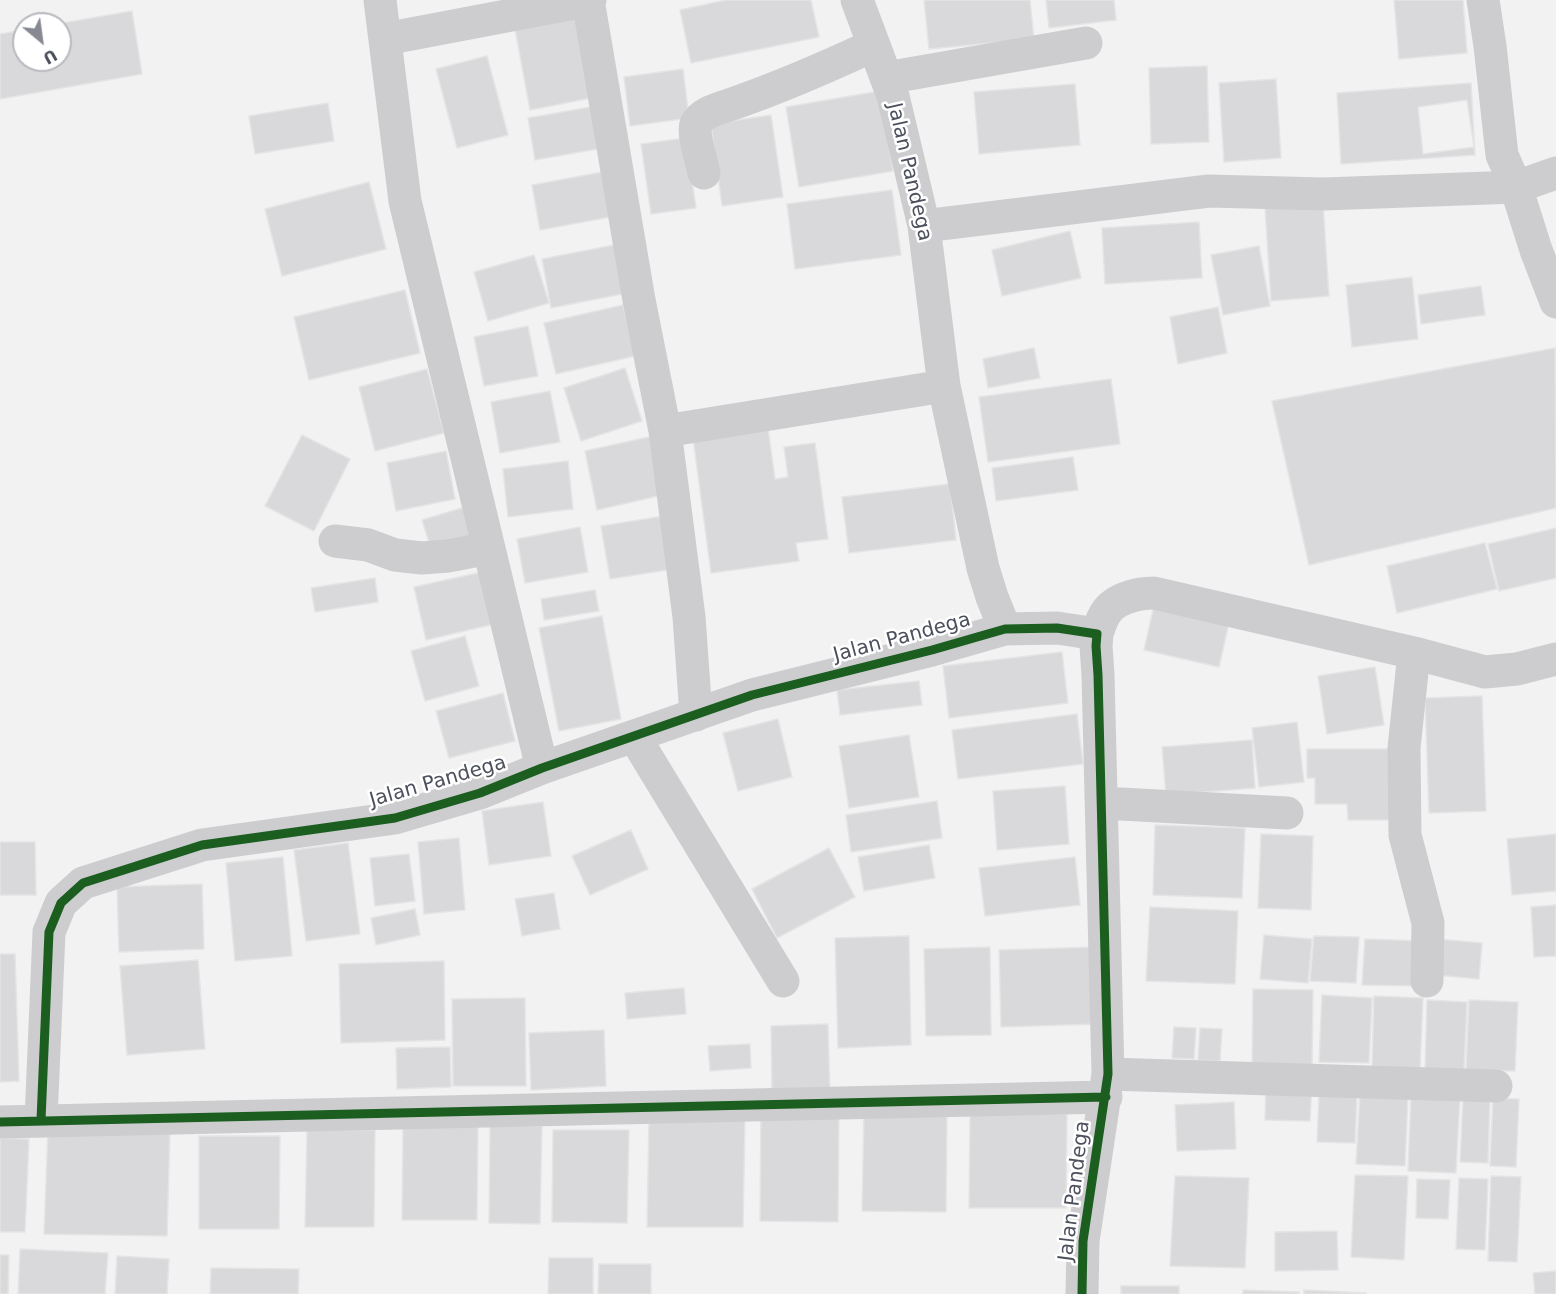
<!DOCTYPE html>
<style>
body{margin:0}
#map{position:relative;width:1556px;height:1294px;overflow:hidden;background:#f3f2f2;font-family:"DejaVu Sans",sans-serif}
canvas{display:block}
.north{position:absolute;left:12px;top:12px;width:60px;height:60px;box-sizing:border-box;background:#fff;border:2px solid #b7b9be;border-radius:50%;rotate:151deg;font-size:16px;font-weight:700;line-height:24px;text-align:center;color:#4c505d}
.north::after{content:'';display:block;margin:auto;width:21px;height:27px;background:#868991;clip-path:polygon(50% 0,100% 100%,50% 72%,0 100%)}
</style>
<div id="map">
<canvas width="1556" height="1294"></canvas>
<div class="north">U</div>
</div>
<script>
const c = document.querySelector('canvas').getContext('2d');
c.lineJoin = 'round';
function paint(path, color) { c.fillStyle = color; c.fill(path, 'evenodd'); }
function trace(path, color, width, dash) { c.strokeStyle = color; c.lineWidth = width; c.lineCap = dash ? 'butt' : 'round'; c.setLineDash(dash || []); c.stroke(path); }
function label(font, color, halo, rows, align = 'center') {
  c.font = font + ' "DejaVu Sans",sans-serif'; c.lineWidth = 5; c.setLineDash([]); c.textBaseline = 'middle'; c.strokeStyle = halo; c.fillStyle = color; for (const [text, x, y, turn = 0] of rows) {
    c.save(); c.translate(x, y); c.rotate((+turn || 0) * Math.PI / 180); c.textAlign = isNaN(turn) ? turn : align; if (halo) c.strokeText(text, 0, 0); c.fillText(text, 0, 0); c.restore();
  }
}
const building = new Path2D(`
 M726 0H811L819 37 691 63 680 10Z
 M924 0H1030L1034 39 929 49Z
 M1046 0H1114L1116 20 1049 28Z
 M1394 0H1463L1467 53 1399 59Z
 M132 11 142 74 0 99V34L24 30V60H60V24H57Z
 M576 17 591 98 530 110 515 29Z
 M487 56 508 135 457 148 436 69Z
 M1207 66 1209 142 1151 144 1149 68Z
 M683 69 689 118 630 126 624 77Z
 M1276 79 1281 158 1224 162 1219 83Z
 M1471 83 1475 155 1341 164 1337 93Z
 M1075 84 1080 145 979 154 974 92Z
 M880 91 893 171 799 187 786 107Z
 M1467 100 1474 147 1423 154 1418 107Z
 M328 103 334 141 255 154 249 116Z
 M596 106 603 148 535 160 528 118Z
 M771 115 783 197 722 206 711 124Z
 M686 138 696 208 651 214 641 144Z
 M608 171 616 216 540 230 532 185Z
 M369 182 386 249 282 276 265 209Z
 M892 190 901 255 795 269 787 204Z
 M1323 203 1329 296 1271 301 1265 208Z
 M1199 222 1202 278 1105 284 1102 228Z
 M1070 231 1081 278 1002 296 992 250Z
 M619 244 627 293 551 308 542 259Z
 M1259 246 1270 306 1223 315 1211 255Z
 M534 255 549 303 488 321 474 272Z
 M1412 277 1418 339 1352 347 1346 285Z
 M1481 286 1485 315 1421 324 1418 295Z
 M405 290 420 353 309 380 294 317Z
 M623 305 635 356 556 374 544 323Z
 M1218 307 1227 353 1178 364 1170 317Z
 M528 326 538 376 484 386 474 337Z
 M1034 348 1040 378 988 388 983 359Z
 M1555 348 1556 508 1309 565 1272 401Z
 M625 368 642 421 581 441 564 388Z
 M427 369 444 433 375 451 359 387Z
 M1111 379 1120 444 988 462 979 397Z
 M550 391 560 442 500 453 491 402Z
 M768 428 775 479 788 477 784 447 815 443 828 539 796 543 799 561 711 573 693 438Z
 M302 435 350 459 314 531 265 506Z
 M653 436 667 494 597 510 585 451Z
 M446 451 455 499 396 511 387 463Z
 M1073 457 1078 490 996 501 992 468Z
 M568 461 573 509 508 517 503 469Z
 M950 484 956 540 849 553 842 497Z
 M465 507 475 539 432 552 422 520Z
 M664 516 673 569 610 579 601 526Z
 M580 527 588 572 525 583 517 539Z
 M1556 528V578L1499 591 1488 544Z
 M1485 543 1497 589 1397 613 1387 566Z
 M482 572 494 624 426 640 414 587Z
 M375 578 378 602 315 612 311 588Z
 M595 590 599 611 544 620 541 599Z
 M1155 601 1230 618 1219 667 1144 650Z
 M602 616 621 719 559 731 539 628Z
 M465 636 479 686 425 701 411 651Z
 M1062 652 1068 703 949 718 943 666Z
 M1375 667 1384 725 1327 734 1318 676Z
 M919 681 922 705 840 715 837 690Z
 M503 693 515 741 449 758 436 711Z
 M1482 696 1486 811 1429 813 1425 698Z
 M1077 714 1083 764 958 779 952 730Z
 M778 719 792 777 738 791 723 733Z
 M1297 722 1304 782 1259 787 1252 728Z
 M909 735 919 797 849 808 839 746Z
 M1252 740 1255 788 1166 795 1162 747Z
 M1307 749H1392V820H1348L1347 804H1315V778H1307Z
 M1065 786 1069 844 997 850 993 791Z
 M937 801 942 838 851 852 846 815Z
 M543 802 551 856 489 865 482 811Z
 M1155 825 1245 828 1242 898 1153 895Z
 M631 830 648 869 590 895 572 856Z
 M1261 834 1313 836 1311 910 1258 908Z
 M1556 834V891L1512 895 1507 839Z
 M459 838 465 910 424 914 418 842Z
 M0 842H35L36 895H0Z
 M348 843 360 934 306 941 294 850Z
 M929 845 935 878 864 891 858 857Z
 M829 848 855 897 777 938 752 889Z
 M409 854 415 901 375 906 370 858Z
 M283 857 292 956 235 961 226 863Z
 M1075 857 1080 905 985 916 979 868Z
 M202 884 204 949 119 952 117 887Z
 M554 893 560 929 522 936 515 899Z
 M1556 905V956L1534 957 1531 907Z
 M1150 907 1238 911 1235 984 1146 981Z
 M415 909 420 935 376 945 371 918Z
 M1264 935 1312 939 1308 983 1260 979Z
 M909 936 911 1045 838 1048 835 938Z
 M1314 936 1359 937 1356 983 1310 981Z
 M1365 939 1420 941 1418 986 1362 985Z
 M1438 939 1482 943 1479 979 1435 975Z
 M990 947 991 1035 926 1036 924 949Z
 M1096 947 1098 1024 1001 1027 999 950Z
 M0 954H15L19 1081 0 1082Z
 M198 960 205 1049 127 1055 120 966Z
 M444 961 445 1040 341 1043 339 964Z
 M684 988 686 1014 627 1019 625 993Z
 M1253 989 1313 990 1312 1071H1252Z
 M1322 995 1372 998 1369 1063 1319 1062Z
 M1374 996 1423 998 1420 1069 1372 1067Z
 M525 998 526 1086H453L452 999Z
 M1427 1000 1467 1002 1464 1070 1425 1069Z
 M1469 1000 1518 1002 1515 1071 1466 1070Z
 M828 1024 830 1093 772 1094 771 1026Z
 M1174 1027 1196 1028 1194 1059 1172 1058Z
 M1200 1028 1222 1029 1220 1061 1198 1060Z
 M604 1030 606 1086 531 1090 529 1033Z
 M750 1044 751 1068 710 1071 708 1046Z
 M450 1047 451 1087 397 1089 396 1048Z
 M1266 1082 1312 1084 1310 1121 1265 1120Z
 M1360 1093 1408 1095 1405 1166 1356 1164Z
 M1319 1095 1357 1096 1355 1143 1317 1142Z
 M1411 1095 1460 1097 1456 1173 1408 1171Z
 M1463 1098 1490 1099 1488 1163 1460 1162Z
 M1493 1098 1519 1099 1516 1167 1490 1166Z
 M1234 1102 1236 1149 1177 1151 1175 1105Z
 M761 1108 839 1109 838 1222 760 1221Z
 M864 1111 947 1112 946 1212 862 1211Z
 M970 1114H1067L1066 1208H969Z
 M649 1118 745 1119 743 1227H647Z
 M490 1125 542 1126 540 1224 489 1223Z
 M403 1126 478 1127 477 1220H402Z
 M48 1128 170 1131 167 1236 44 1234Z
 M307 1130H375L374 1227H305Z
 M553 1130H629L627 1223 552 1222Z
 M199 1136H280L279 1229H199Z
 M0 1138 29 1139 25 1232H0Z
 M1355 1175 1408 1176 1404 1260 1351 1257Z
 M1175 1176 1249 1178 1245 1268 1170 1266Z
 M1491 1176 1521 1177 1517 1262 1488 1261Z
 M1459 1178 1488 1179 1485 1250 1456 1249Z
 M1417 1179 1450 1180 1448 1219 1416 1218Z
 M1337 1231 1338 1270 1275 1271V1232Z
 M20 1249 108 1253 105 1294H18Z
 M0 1255H9L8 1294H0Z
 M117 1256 169 1259 167 1294H115Z
 M549 1258H593V1294H548Z
 M599 1264H651V1294H598Z
 M211 1268 299 1269 298 1294H210Z
 M1556 1271V1294H1535L1533 1273Z
 M1121 1286H1179V1294H1121Z
 M1243 1290 1299 1292V1294H1243Z
 M1304 1290 1366 1293V1294H1304Z`);
const minor = new Path2D(`
 M380 0 405 201 542 768
 M588 0 639 300 665 431 689 617 696 715
 M857 0 893 96 924 226 944 386 983 568 992 597 1005 629
 M1483 0 1490 46 1502 155 1516 187 1536 250 1556 302
 M385 39 590 0
 M886 78 1086 43
 M704 173C702 162 692 133 696 124 702 112 721 108 732 104 781 87 827 67 874 45
 M924 226 1209 191 1324 194 1516 187 1556 173
 M665 431 944 386
 M335 541 368 545 395 555 422 558 448 556 489 548
 M1097 634C1099 628 1101 621 1104 616 1112 599 1137 593 1154 593L1414 653 1485 672 1517 669 1556 659
 M1414 653 1404 748 1405 835 1428 923 1427 981
 M634 736 783 981
 M1102 803 1287 813
 M1108 1074 1496 1086
 M41 1120 49 932 61 903 83 883 202 845 395 818 480 793 542 768 752 695 932 650 1005 629 1057 628 1097 634 1096 646 1098 675 1108 1074 1083 1241 1082 1294
 M0 1122 1106 1097`);
const cycleway = new Path2D(`
 M41 1120 49 932 61 903 83 883 202 845 395 818 480 793 542 768 752 695 932 650 1005 629 1057 628 1097 634 1096 646 1098 675 1108 1074 1083 1241 1082 1294
 M0 1122 1106 1097`);
const streetNames = [
 ["Jalan Pandega",909,172,77],
 ["Jalan Pandega",902,638,-15],
 ["Jalan Pandega",438,782,-16],
 ["Jalan Pandega",1075,1191,-83]
];
paint(building, '#d9d9db');
trace(building, '#e4e4e5', 1.5);
trace(minor, '#cdcdd0', 33);
trace(cycleway, '#1b5e20', 9);
label('20px', '#4c505d', '#fff', streetNames);
</script>
